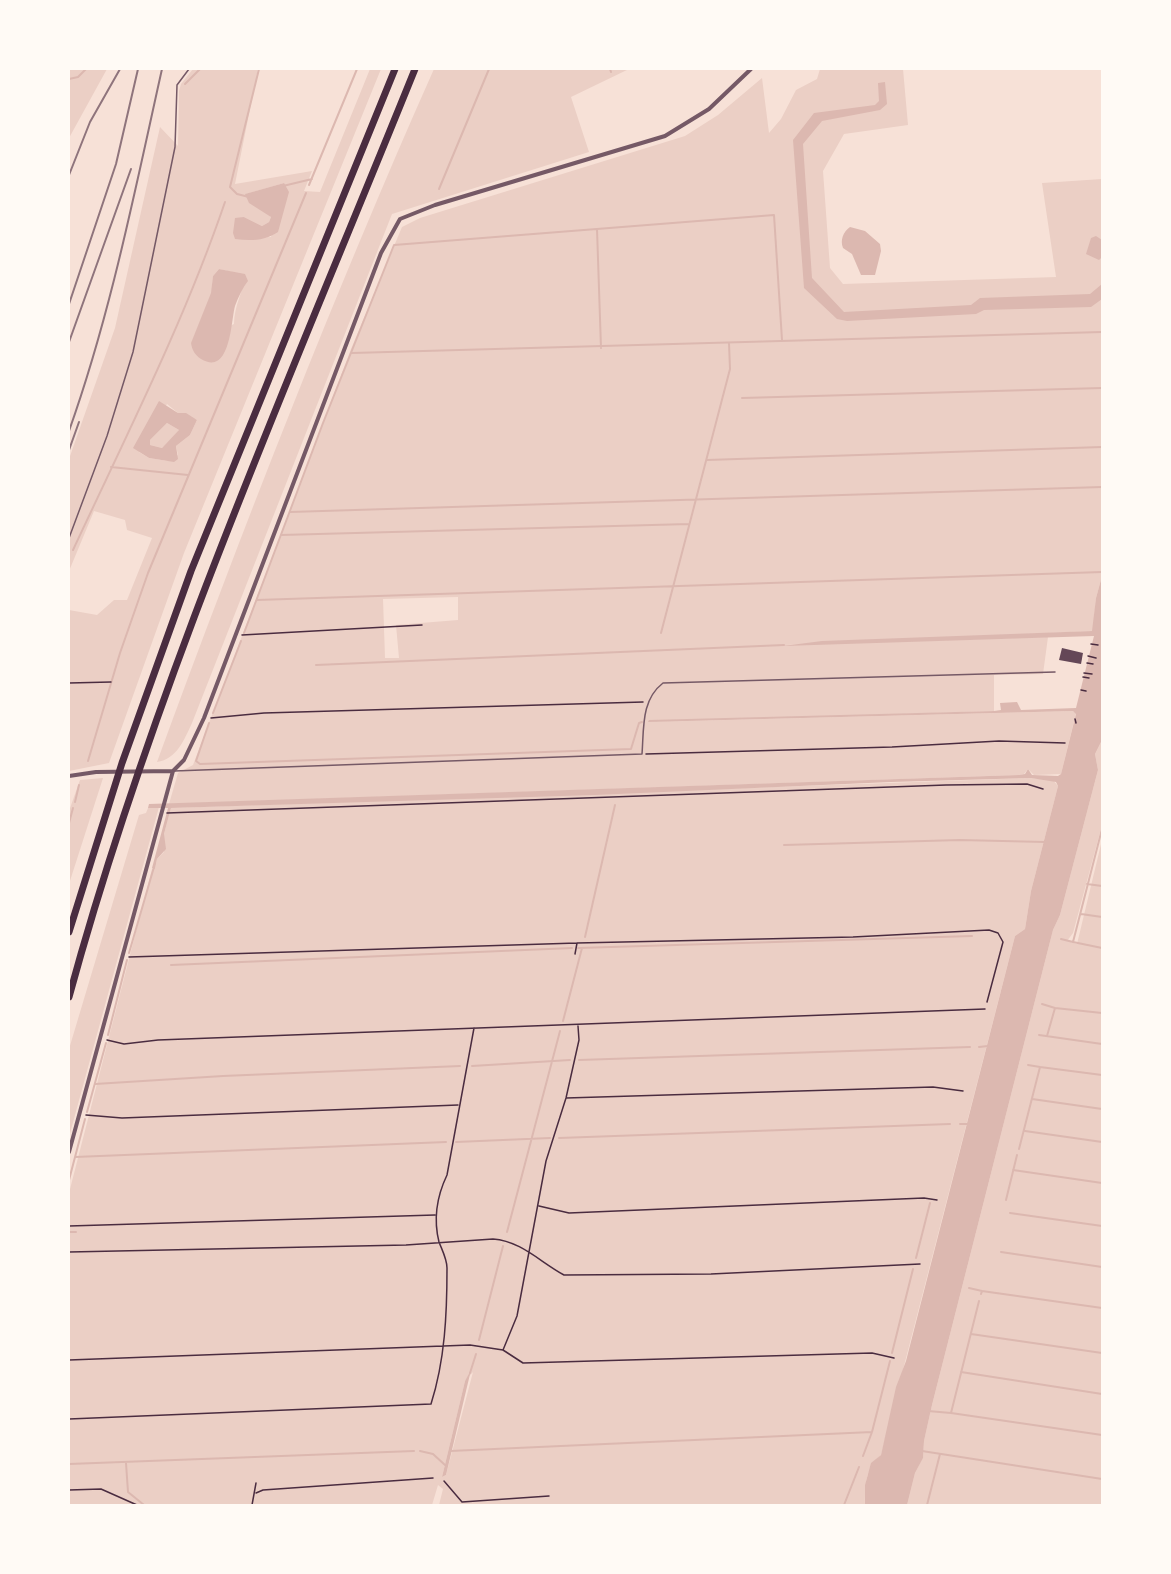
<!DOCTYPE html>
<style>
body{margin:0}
#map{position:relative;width:1171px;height:1574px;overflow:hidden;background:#f7e1d7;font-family:"DM Sans",sans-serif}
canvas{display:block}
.frame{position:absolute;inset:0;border:70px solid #fffaf5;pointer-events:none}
</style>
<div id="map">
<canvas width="1171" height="1574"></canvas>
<div class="frame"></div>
</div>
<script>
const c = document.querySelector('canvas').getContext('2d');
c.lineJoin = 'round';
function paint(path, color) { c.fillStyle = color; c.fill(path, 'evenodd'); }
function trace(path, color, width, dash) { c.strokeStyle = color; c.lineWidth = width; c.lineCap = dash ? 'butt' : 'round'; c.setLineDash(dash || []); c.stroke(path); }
const green = new Path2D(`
 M69 69H107L69 138Z
 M193 69H258L235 184 312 171 304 191 320 192 370 69H381L184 553 109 763 69 771V610L97 615 114 600H127L152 538 127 530 125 520 94 511 69 571V459L115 328 160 127 178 146 179 91 181 84ZM284 183 271 237 235 239 244 217 262 226 269 222 271 217 246 194ZM219 269 245 275C243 292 234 306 234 324L191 344 212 293 213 276ZM167 404 178 413 197 420 190 435 176 446 178 455 168 461 149 458 139 452Z
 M434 69H629L571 97 589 152 392 214 192 723C184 740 177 759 157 762 243 528 333 296 434 69Z
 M820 69H903L908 125 844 134 823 171 830 268 843 284 1056 277 1042 183 1102 179V576L1096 598 1093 631 783 645 1048 637 1043 674 994 675V711L649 722 1073 711 1076 713 1061 774 1034 775 1028 769 1024 774 1019 775 169 804 178 773 193 765 351 349 402 227 420 218 685 136 718 115 762 78 769 133 781 119 796 90 817 79ZM458 597V620L396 625 399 658H385L383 599Z
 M167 423 179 430 178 433 162 448 150 445V440Z
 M1102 740V825L1073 933 1067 941 1077 944 1102 840V1505H907L915 1473 923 1457 924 1441 932 1405 1053 930 1060 915 1098 770 1095 754Z
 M103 778 69 884V811L80 780Z
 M1031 778 1053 780 1058 786 1031 891 1025 929 1015 936 881 1455C865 1469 865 1485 865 1505H439L443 1489 438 1485 432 1505H69V1193L152 869H155L157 859 164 852V834L171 808ZM473 1372 446 1475 442 1477 465 1381Z
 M159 807 69 1137V1049L139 815 146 813 148 808Z`);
const water = new Path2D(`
 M885 82 887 104 880 110 822 121 803 144 812 278 844 312 971 305 980 298 1090 294 1102 284V299L1091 307 984 310 976 314 847 321 837 319 804 288 793 140 814 113 875 105 879 101 878 83Z
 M284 183 289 192 278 232C265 241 250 241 235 239L233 233 235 218 244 217 262 226 269 222 271 217 249 203 245 194Z
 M850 227 865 231 880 244 881 251 875 275H861L852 254 843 248C840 240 843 232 850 227Z
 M1096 236 1102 240V257L1099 260 1086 254 1091 238Z
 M219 269 245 274 248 281C243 287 238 298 235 306 231 319 231 377 201 359 195 355 192 350 191 343L211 293 213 276Z
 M159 401 178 413H186L197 420 190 435 176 446 178 459 174 462 149 458 133 448ZM167 423 179 430 162 448 150 445V440Z
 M1102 576V740L1095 754 1098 770 1060 915 1053 930 932 1405 924 1441 923 1458 915 1473 907 1505H865V1485L871 1463 881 1455 896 1387 906 1361 1015 936 1025 929 1031 891 1058 786 1056 782 1031 778 891 782 595 795 171 808 164 834 166 849 157 859 155 869 152 868 168 808H148L149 804 1019 775 1025 774 1028 769 1032 775 1058 776 1061 774 1076 714 1073 711 648 722 649 720 994 711 1001 710 1000 703 1017 702 1021 710 1076 708 1094 636 783 646 822 641 1092 631 1096 598Z
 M471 1370 446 1475 442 1477 465 1381Z`);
const stream = new Path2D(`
 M610 69 611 72
 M69 79 78 77 86 69
 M185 84 200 69
 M309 185 357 69
 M283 186 312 179
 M439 189 489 69
 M249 197 237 194 230 187 259 69
 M597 229 601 348
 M352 353 1102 332
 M742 398 1102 388
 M707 460 1102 447
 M111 467 188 475
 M290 512 1102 487
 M281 535 689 524
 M73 550C127 434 184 322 225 202
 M257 600 1102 572
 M244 633 323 423 394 245 774 215 782 340
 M661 633 730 369 729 343
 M316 665 784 645
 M213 713 241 641
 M209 723 196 761 200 764 631 749 639 723 642 722
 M88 761 120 653 148 573 306 193
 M75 802 79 785
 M69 823 73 808
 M784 845 960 840 1045 842
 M1087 884 1102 886
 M1081 914 1102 917
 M585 937 615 805
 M1061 939 1073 942 1102 829
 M1073 942 1102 948
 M578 948 972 936
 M129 953 154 867
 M171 965 572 948
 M1042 1004 1055 1008 1047 1036
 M1055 1008 1102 1013
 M563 1021 582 948
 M108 1035 127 960
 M1039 1035 1102 1044
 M979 1047 988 1046
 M579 1060 970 1047
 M472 1066 570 1060
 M1040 1067 1102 1075
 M95 1084 223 1076 460 1066
 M1032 1099 1102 1109
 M87 1112 106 1043
 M960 1124H969
 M1025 1131 1102 1142
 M559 1138 950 1124
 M456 1142 550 1138
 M1019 1149 1040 1067 1028 1065
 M75 1157 446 1142
 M1013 1170 1102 1183
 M69 1180 85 1119
 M1006 1200 1017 1155
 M1010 1213 1102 1226
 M69 1232H76
 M507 1232 560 1031
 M1001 1252 1102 1267
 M916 1258 930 1203
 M969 1288 982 1291 981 1294
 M982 1291 1102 1308
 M971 1334 1102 1353
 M479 1340 503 1246
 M892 1353 913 1269
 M961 1372 1102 1394
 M470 1373 476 1354
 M928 1411 951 1413 979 1301
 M951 1413 1102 1435
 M420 1451 433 1454 445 1465
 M450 1451 872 1432
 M922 1451 1102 1479
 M863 1456 872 1432 890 1361
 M126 1463 128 1492 144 1505
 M69 1464 414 1451
 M844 1505 859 1467
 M927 1505 940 1454`);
const building = new Path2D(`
 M1062 648 1083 653 1081 664 1059 660Z`);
const path = new Path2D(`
 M242 635 422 625
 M1091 644 1098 645
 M1088 656 1096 658
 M1087 663 1093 664
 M1084 673 1092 674
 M1083 677 1089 678
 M69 683 111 682
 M1081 690 1086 691
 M211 718 264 713 643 702
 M1075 719 1076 723
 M646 754 892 747 999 741 1065 743
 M167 813 946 785 1027 784 1043 789
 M575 954 577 943
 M129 957 577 943 853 937 989 930 998 933 1003 942 987 1002
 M107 1040 124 1044 158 1040 985 1009
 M566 1098 933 1087 963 1091
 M86 1115 122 1118 458 1105
 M539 1206 569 1213 924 1198 937 1200
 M69 1226 435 1215
 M69 1252 406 1245 493 1239C521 1241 540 1262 564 1275L711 1274 920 1264
 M503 1350 517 1316 546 1161 566 1098 579 1040 578 1026
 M69 1360 470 1345 503 1350 523 1363 872 1353 894 1358
 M69 1419 431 1404C445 1360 447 1314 447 1268 447 1259 442 1250 439 1242 433 1218 437 1196 447 1175L474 1028
 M444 1481 462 1502 549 1496
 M69 1490 101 1489 137 1505
 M256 1493 263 1490 433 1478
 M252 1505 256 1483`);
const service = new Path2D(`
 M69 538 107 436 133 352 175 147 177 85 189 69
 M174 771 642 754C644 728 641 700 663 683L1055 672`);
const minor = new Path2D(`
 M69 776 96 772 173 771 184 760 204 718 381 253 400 219 435 205 665 136 709 109 751 69
 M69 1152 173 771`);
const motorway = new Path2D(`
 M69 932 122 763 191 571 395 69
 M69 997C156 678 292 374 415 69`);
const rail = new Path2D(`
 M69 175 90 122 120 69
 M69 304 116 164 138 69
 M69 342 131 169
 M69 431C111 313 135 190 162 69
 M69 450 79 422`);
paint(green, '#ebcfc5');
paint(water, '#dcb8b0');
trace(stream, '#dcb8b0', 2);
paint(building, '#644757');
trace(path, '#4a2c40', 1.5);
trace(service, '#755966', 1.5);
trace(minor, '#755966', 4);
trace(motorway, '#4a2c40', 7);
trace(rail, '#8f747c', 2);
</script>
